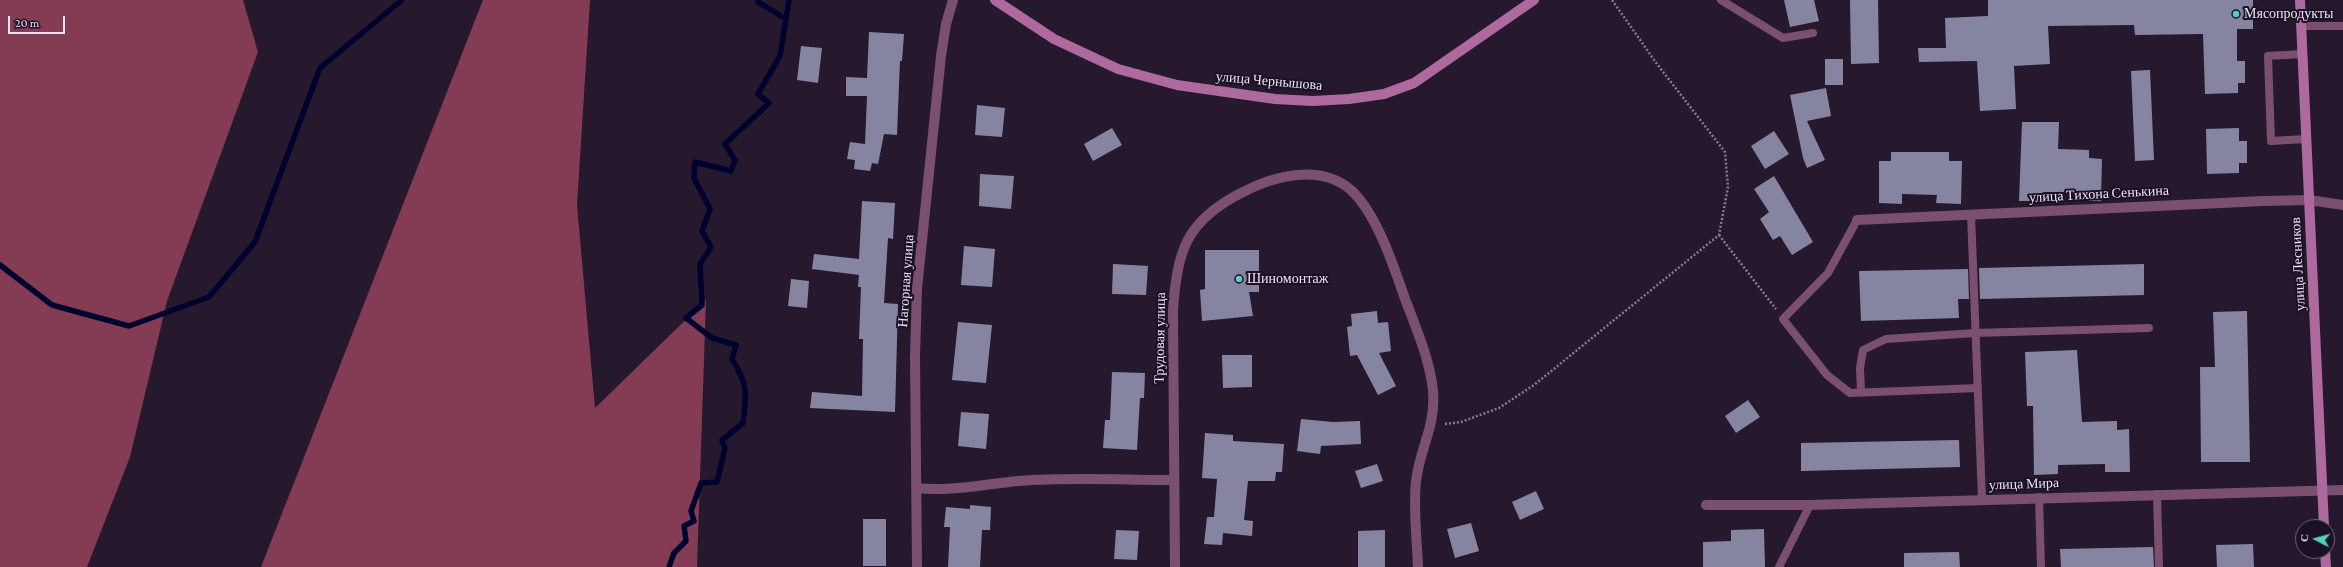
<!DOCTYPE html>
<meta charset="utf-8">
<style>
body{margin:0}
#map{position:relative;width:2343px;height:567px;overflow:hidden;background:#26192e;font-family:"Crimson Pro",serif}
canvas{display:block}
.north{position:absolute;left:2295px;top:519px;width:40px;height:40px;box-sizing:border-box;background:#1c1024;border:1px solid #6f6476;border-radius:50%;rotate:276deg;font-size:11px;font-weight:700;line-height:16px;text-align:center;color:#ebe3f1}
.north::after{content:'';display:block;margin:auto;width:14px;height:18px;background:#56cec4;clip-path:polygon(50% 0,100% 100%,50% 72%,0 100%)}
.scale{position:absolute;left:8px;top:16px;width:57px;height:18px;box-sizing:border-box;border:2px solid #ebe3f1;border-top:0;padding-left:5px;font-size:12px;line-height:14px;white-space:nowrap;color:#ebe3f1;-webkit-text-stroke:3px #1c1024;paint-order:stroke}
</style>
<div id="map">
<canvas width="2343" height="567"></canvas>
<div class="north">С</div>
<div class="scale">20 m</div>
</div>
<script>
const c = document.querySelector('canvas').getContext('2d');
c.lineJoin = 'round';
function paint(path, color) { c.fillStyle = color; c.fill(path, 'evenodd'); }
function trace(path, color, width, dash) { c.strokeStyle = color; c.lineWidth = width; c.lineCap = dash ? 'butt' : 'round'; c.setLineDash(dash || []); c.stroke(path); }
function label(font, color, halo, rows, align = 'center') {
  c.font = font + ' "Crimson Pro",serif'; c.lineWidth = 4; c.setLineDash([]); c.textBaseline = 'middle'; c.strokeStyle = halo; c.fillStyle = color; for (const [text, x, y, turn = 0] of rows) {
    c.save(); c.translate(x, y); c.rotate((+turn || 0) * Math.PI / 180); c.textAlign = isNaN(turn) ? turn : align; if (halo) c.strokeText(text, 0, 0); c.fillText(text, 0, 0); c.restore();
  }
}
const forest = new Path2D(`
 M0 0H243L258 52 167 301 130 457 87 567H0Z
 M483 0H590L577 205 595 408 706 300 697 567H261Z`);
const stream = new Path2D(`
 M786 19 789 0
 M0 265 52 305 129 326 209 297 255 242 320 68 402 0
 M669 567 674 553 686 541 684 526 694 521 691 511 701 483 717 482 725 448 722 440 743 423C747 394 748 384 732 359L736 345 712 338 686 318 702 305 700 264 711 247 702 231 710 209 694 178 695 162 731 171 735 160 725 144 769 103 758 94 780 56 786 19 758 2V0`);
const building = new Path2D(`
 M1784 0H1814L1819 21 1790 27Z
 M1850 0H1878L1879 63 1851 64Z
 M1988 0H2253V29H2237V61H2245V83H2238V93L2205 94 2203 34 2135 35 2134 25 2048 26 2050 64 2014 66 2016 109 1980 111 1977 61 1919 62 1918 48H1946L1945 18 1988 16Z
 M869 32 904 34 902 61H900L897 135 884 134 878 164 872 163 870 171 854 169 855 160 847 159 850 142 865 144 867 96H846V77L867 78Z
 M801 46 822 48 818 83 797 80Z
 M1825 59H1843V85H1825Z
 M2148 70H2150L2154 160 2135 161 2131 71Z
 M1826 88 1831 116 1807 121 1825 160 1807 168 1803 158 1790 95Z
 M977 105 1005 108 1002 137 975 135Z
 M2022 122H2059L2058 149 2089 150V158L2102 159 2101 201H2076V192H2043L2042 201H2019Z
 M1112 128 1122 145 1093 161 1084 144Z
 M2239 128V141H2247V163H2239V173L2207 174 2206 129Z
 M1774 131 1789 154 1765 169 1751 146Z
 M1891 152H1949V161H1962L1961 204 1936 203 1937 195 1902 194V204L1879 203V161H1891Z
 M980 174 1014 176 1011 209 979 206Z
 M1774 176 1813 242 1792 255 1780 236 1773 240 1760 219 1769 212 1754 189Z
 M862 201 895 203 893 239 888 238 884 303 898 304 895 412 810 408 812 392 862 396 863 339H859L861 287H858L859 275 812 269 814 254 859 259Z
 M964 246 995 249 992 287 961 285Z
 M1205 250H1259V292H1249L1253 316 1202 321 1200 290 1205 289Z
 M1113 264 1148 266 1146 295 1112 294Z
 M2144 264V295L1980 299 1979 268Z
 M1968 269 1969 299H1958L1959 318 1861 321 1859 271Z
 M791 279 809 281 807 308 788 306Z
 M1377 311 1378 323 1388 322 1391 351 1379 353 1396 386 1378 395 1357 355 1350 356 1347 327 1352 326 1351 314Z
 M2247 311 2250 462H2201L2200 367H2215L2213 312Z
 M958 322 992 325 986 383 952 380Z
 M2077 350 2082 422 2117 421V430L2129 429 2130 472H2105V464L2058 465V474L2034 475 2033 406H2027L2025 352Z
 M1222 355H1252V387L1223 388Z
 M1112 372 1145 373 1144 398H1140L1137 450 1103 448 1105 420H1110Z
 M1748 400 1760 417 1736 433 1725 416Z
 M961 412 989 414 986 449 958 446Z
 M1301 419 1333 422 1360 421 1361 444 1321 446 1320 454 1297 451Z
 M1205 433 1233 435V441L1284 444 1282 472H1276L1275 481H1248L1244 520 1253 521 1252 536 1223 533 1222 545 1204 544 1207 517H1214L1217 479 1202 478Z
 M1959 440 1960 467 1801 471V443Z
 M1377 464 1383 481 1361 488 1355 471Z
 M1536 491 1544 509 1520 520 1512 502Z
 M970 505 991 507 990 530H982L980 567H948L950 527H944L946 507 970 509Z
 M863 519H886V566H863Z
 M1471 523 1479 551 1455 558 1447 529Z
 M1764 529 1765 567H1703V542L1731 541V530Z
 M1116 530 1139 531 1137 560 1114 559Z
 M1385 530V567H1358V531Z
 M2253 544 2254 567H2217L2216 545Z
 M2153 547 2154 567H2061L2060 549Z
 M1959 552 1960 567H1904V553Z`);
const path = new Path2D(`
 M1719 235 1776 309
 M1445 424 1461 422 1499 408 1534 385 1719 235 1728 187 1725 152 1657 64 1612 0`);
const lane = new Path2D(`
 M1721 0 1783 38 1813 33
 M2301 26H2343
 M2302 54 2268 56 2271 141 2306 139
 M1971 214 1982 499
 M1857 220 1828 273 1783 319 1827 375 1850 393 1978 388
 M1861 392 1860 368 1863 350 1886 339 1975 333 2149 328
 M2157 494 2159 567
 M2039 497 2041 567
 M1779 567 1810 505`);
const street = new Path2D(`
 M1857 220 2264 201 2309 200 2343 205
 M916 488C951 492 983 484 1019 481 1070 477 1123 480 1174 480
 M1706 505H1810L2343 490
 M917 567 915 357 917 289 941 56 946 24 953 0
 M1175 567 1173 311C1177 251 1186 221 1241 193 1273 176 1320 163 1351 190 1376 213 1393 264 1404 296 1415 326 1430 359 1433 391 1436 427 1420 447 1416 481 1413 509 1417 539 1418 567`);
const secondary = new Path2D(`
 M995 0 1054 39 1118 69 1177 85 1275 99 1313 101 1349 99 1384 94 1414 83 1534 0
 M2300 0 2324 527
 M2325 551 2326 567`);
const markers = [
 [2236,14,4,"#56cec4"],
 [1239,279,4,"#56cec4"]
];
const poiNames = [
 ["Мясопродукты",2244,14],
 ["Шиномонтаж",1247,279]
];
const streetNames = [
 ["улица Чернышова",1269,81,5],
 ["улица Тихона Сенькина",2099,194,-3],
 ["улица Лесников",2298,264,-93],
 ["Нагорная улица",906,281,-86],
 ["Трудовая улица",1160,338,-89],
 ["улица Мира",2024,484,-2]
];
paint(forest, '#843b54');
trace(stream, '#00002e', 5.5);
paint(building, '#8685a1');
trace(path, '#867c8d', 2.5, [2, 2]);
trace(lane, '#7a4f6f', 8);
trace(street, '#7a4f6f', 10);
trace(secondary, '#ae699e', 10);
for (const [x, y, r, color] of markers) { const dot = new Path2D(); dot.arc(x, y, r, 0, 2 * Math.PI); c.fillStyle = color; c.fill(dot); trace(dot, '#1c1024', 1.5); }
label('14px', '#ebe3f1', '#1c1024', poiNames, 'left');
label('14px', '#ebe3f1', '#1c1024', streetNames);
</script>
